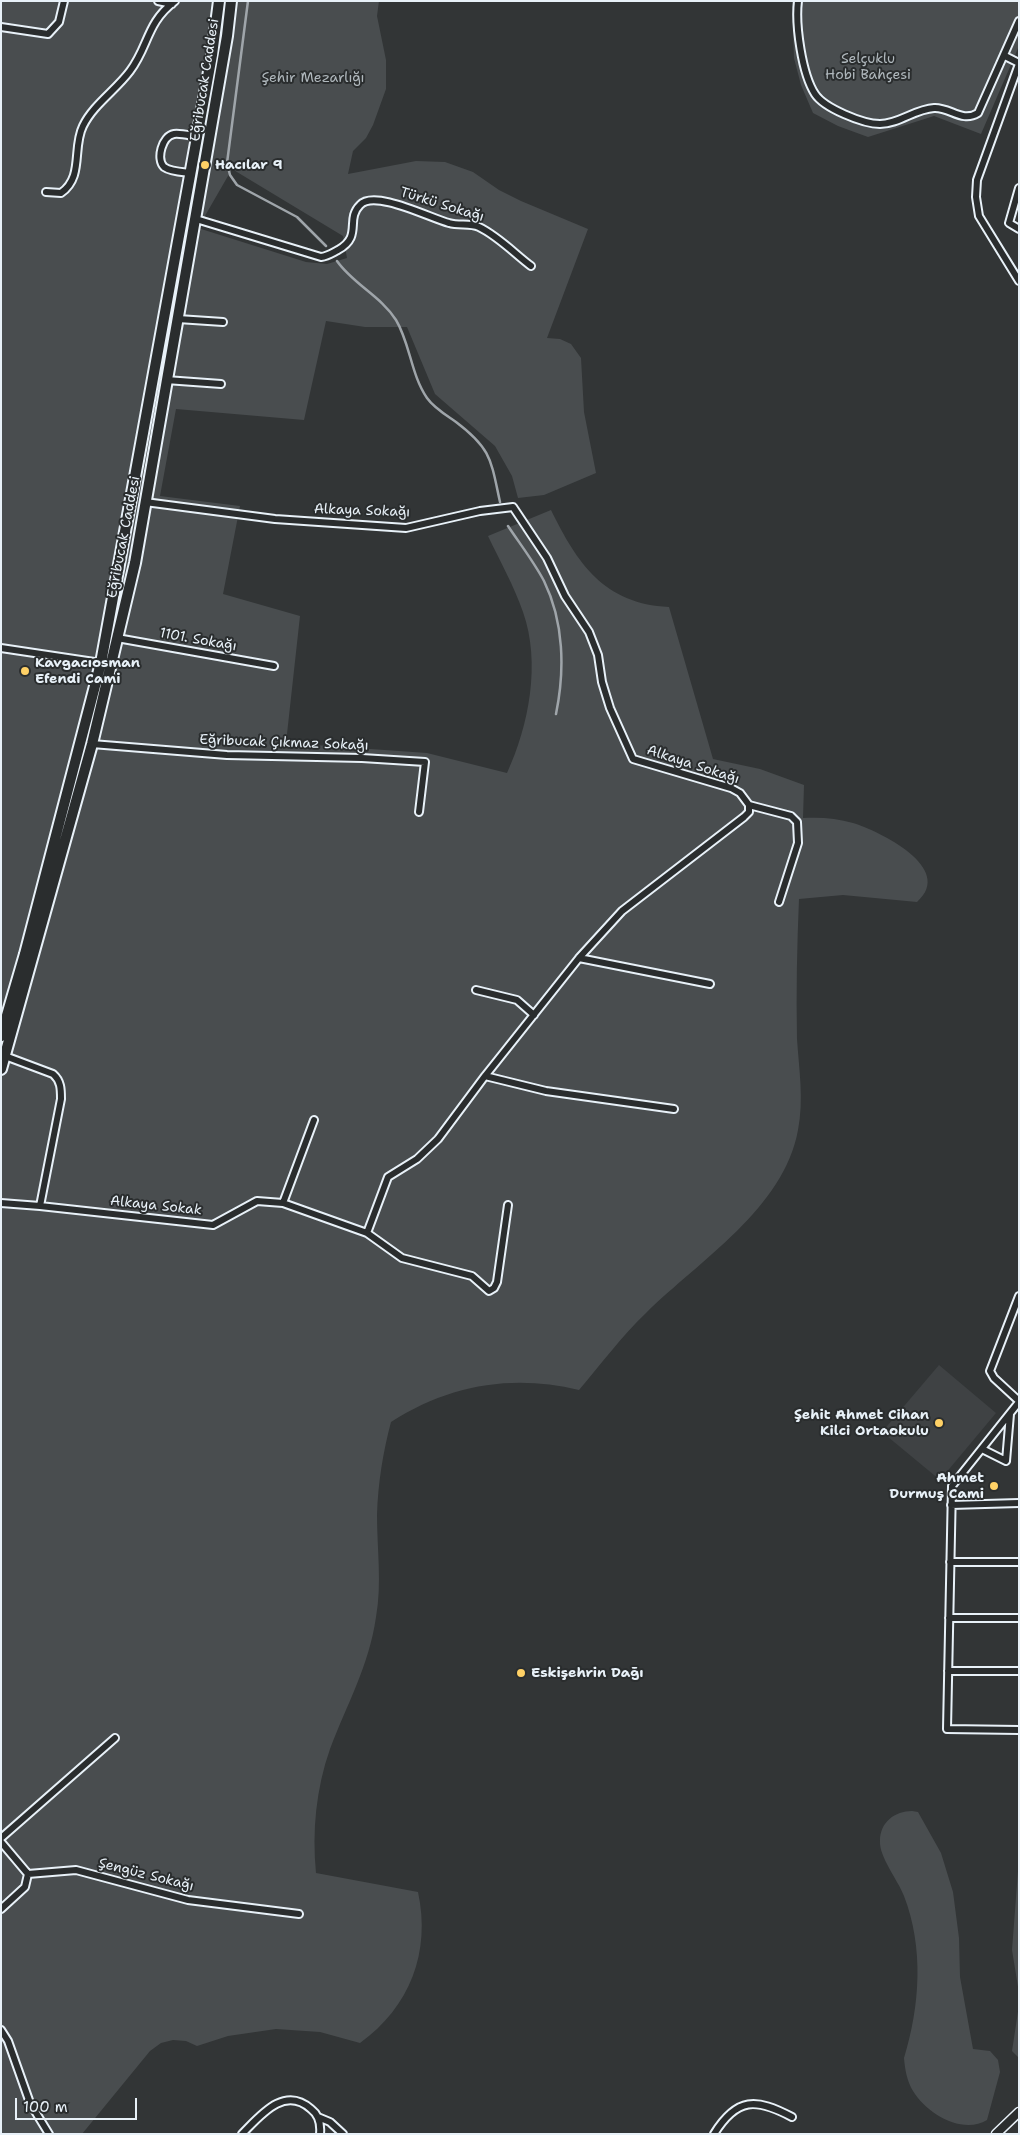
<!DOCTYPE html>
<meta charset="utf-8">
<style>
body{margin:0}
#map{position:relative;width:1020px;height:2135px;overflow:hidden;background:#323536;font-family:"Shantell Sans",sans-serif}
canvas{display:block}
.frame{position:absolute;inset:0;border:2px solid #e8f1f8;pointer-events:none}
.scale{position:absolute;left:15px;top:2098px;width:122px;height:22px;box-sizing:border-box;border:2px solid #e8f1f8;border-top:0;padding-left:6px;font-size:15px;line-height:18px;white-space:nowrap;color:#e8f1f8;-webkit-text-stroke:4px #2a2d2e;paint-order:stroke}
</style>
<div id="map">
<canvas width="1020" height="2135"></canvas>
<div class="frame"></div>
<div class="scale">100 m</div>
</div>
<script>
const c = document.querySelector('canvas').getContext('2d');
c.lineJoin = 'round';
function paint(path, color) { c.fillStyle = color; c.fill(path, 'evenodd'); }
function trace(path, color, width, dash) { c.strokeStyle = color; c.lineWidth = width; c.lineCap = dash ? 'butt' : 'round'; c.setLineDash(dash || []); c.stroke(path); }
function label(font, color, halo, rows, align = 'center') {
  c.font = font + ' "Shantell Sans",sans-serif'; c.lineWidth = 4; c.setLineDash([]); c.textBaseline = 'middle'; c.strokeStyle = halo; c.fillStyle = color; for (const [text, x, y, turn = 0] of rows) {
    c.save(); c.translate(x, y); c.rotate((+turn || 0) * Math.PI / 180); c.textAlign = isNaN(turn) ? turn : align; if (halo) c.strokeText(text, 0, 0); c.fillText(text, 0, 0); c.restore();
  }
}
const built = new Path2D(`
 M939 1365 996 1413 940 1480 882 1432Z`);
const green = new Path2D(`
 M1 1H379L377 16 386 60V89L373 125 366 138 353 151 348 174 416 161 445 162 473 172 499 190 521 201 588 229 547 338 560 339 571 344 581 358 584 412 596 473 544 495 518 498 512 476 495 446 435 394 407 327H365L326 321 304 420 176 409 160 496 240 506 223 594 300 616 286 743 427 753 507 773C529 725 541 663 523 612 514 586 500 561 488 536L551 510C577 563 604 604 669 607L713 759 760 769 804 785 803 818C820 817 837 818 853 823 879 831 956 868 917 902L843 895 799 899C797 945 796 992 797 1039 799 1069 804 1100 798 1130 784 1208 700 1260 646 1313 622 1336 601 1364 579 1390 512 1374 449 1385 391 1422 383 1452 378 1483 377 1515 377 1550 382 1583 376 1617 369 1666 347 1704 330 1749 316 1789 312 1831 316 1873L418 1892C431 1952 410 2007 360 2043L320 2032 276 2029 228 2036 197 2046 186 2041 173 2040 161 2043 150 2051 82 2134H1ZM232 169 343 236 347 258 327 264 306 262 198 228Z
 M792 1H1019V46L981 134 934 116 868 137 838 126 813 113 801 85 794 58Z
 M912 1811 918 1812 941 1853 953 1892 959 1938 960 1977 973 2049 990 2051 998 2060 1000 2072 987 2120C963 2135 927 2114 913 2091 907 2081 905 2070 904 2058 920 2006 924 1948 904 1896 898 1880 879 1857 880 1841 880 1822 895 1811 912 1811Z
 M1019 1858V1993L1012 1950Z
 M1019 2005V2058L1012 2051Z`);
const stream = new Path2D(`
 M248 1 227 163 230 175 237 185 297 217 326 246
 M337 261C353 284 381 296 396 320 410 343 411 375 427 398 434 408 446 415 456 422 492 449 491 461 500 502
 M508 526C520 544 534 562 544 581 564 622 565 670 556 714`);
const minor = new Path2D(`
 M158 1 172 4
 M798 1C795 25 802 74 815 94 824 108 863 124 880 124 899 124 915 109 934 108 950 107 962 123 978 113L1019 21
 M1 27 48 34 59 22 64 1
 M1005 56 1019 63
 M1019 64 977 180 976 197 979 216 1019 281
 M191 173C183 172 171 172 164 167 156 159 162 136 174 134 181 133 191 136 198 137
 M1019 188 1009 223 1019 229
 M46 192 61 193C84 177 72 148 83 126 93 105 116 90 130 71 149 46 146 23 175 1
 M196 219 321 257C328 256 332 253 338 250 363 236 345 220 360 205 374 189 430 218 449 223 459 226 470 223 479 227 498 236 515 254 531 266
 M178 319 223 322
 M166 380 221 384
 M145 502 275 519 406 528 480 511 513 507 547 558 565 596 589 632 598 655 602 682 610 708 633 759 731 788 740 793 749 805V812L744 817 622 911 579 958 485 1076 438 1139 417 1159 388 1177 367 1233
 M117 638 274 666
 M1 648 101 663
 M92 744 227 755 362 758 425 762 419 812
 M749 805 791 816 797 822 798 843 779 902
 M579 958 710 984
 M476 990 517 1000 534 1015
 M5 1056 53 1074C61 1081 61 1089 61 1099L40 1206 213 1225 257 1201 283 1203 367 1233 402 1258 472 1276 489 1291 494 1288 497 1282 508 1205
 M485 1076 546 1091 674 1109
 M1 1203 40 1206
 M283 1203 314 1120
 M1019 1296 990 1371 994 1378 1019 1401
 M1019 1402 952 1486 947 1729 1019 1730
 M982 1449 1006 1461 1010 1414
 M951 1505 1019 1503
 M950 1562H1019
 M949 1618H1019
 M948 1671H1019
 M1 1838 115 1738
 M1 1842 28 1874
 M28 1874 76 1870 188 1900 299 1914
 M1 1909 25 1887 28 1874
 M1 2030 8 2041 30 2103 49 2134
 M318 2117 330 2122 343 2134
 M242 2134C260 2116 284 2085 311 2109 319 2115 321 2124 320 2134
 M714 2134C737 2097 756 2098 792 2117`);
const tertiary = new Path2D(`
 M996 2134 1019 2112`);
const primary = new Path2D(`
 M1 1036 25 954 101 663 212 55 219 1
 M1 1069 92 744 135 563 227 36 231 1`);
const markers = [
 [205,165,5,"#ffd166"],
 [25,671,5,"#ffd166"],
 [939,1423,5,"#ffd166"],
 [994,1486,5,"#ffd166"],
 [521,1673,5,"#ffd166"]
];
const parkNames = [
 ["Selçuklu",868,59],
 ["Hobi Bahçesi",868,75],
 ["Şehir Mezarlığı",313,78]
];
const streetNames = [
 ["Eğribucak Caddesi",205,80,-81],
 ["Türkü Sokağı",442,205,17],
 ["Alkaya Sokağı",362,511,2],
 ["Eğribucak Caddesi",124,537,-79],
 ["1101. Sokağı",198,640,10],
 ["Eğribucak Çıkmaz Sokağı",284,743,2],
 ["Alkaya Sokağı",693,765,18],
 ["Alkaya Sokak",156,1206,6],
 ["Şengüz Sokağı",146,1875,14]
];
const poiNames = [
 ["Hacılar 9",215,165],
 ["Kavgacıosman",35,663],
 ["Efendi Cami",35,679],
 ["Şehit Ahmet Cihan",929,1415,"right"],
 ["Kilci Ortaokulu",929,1431,"right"],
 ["Ahmet",984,1478,"right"],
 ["Durmuş Cami",984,1494,"right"],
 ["Eskişehrin Dağı",531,1673]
];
paint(built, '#3f4244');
paint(green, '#494d4f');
trace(stream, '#9fa5aa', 2.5);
trace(minor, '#e8f1f8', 10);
trace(tertiary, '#e8f1f8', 11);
trace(primary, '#e8f1f8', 14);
trace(minor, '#2a2d2e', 6);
trace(tertiary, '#2a2d2e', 8);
trace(primary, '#2a2d2e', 10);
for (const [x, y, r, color] of markers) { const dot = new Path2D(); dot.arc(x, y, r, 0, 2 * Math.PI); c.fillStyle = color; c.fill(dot); trace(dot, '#2a2d2e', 2); }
label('14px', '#b0b8bd', '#2a2d2e', parkNames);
label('14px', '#e8f1f8', '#2a2d2e', streetNames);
label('bold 14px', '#e8f1f8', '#2a2d2e', poiNames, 'left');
</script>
